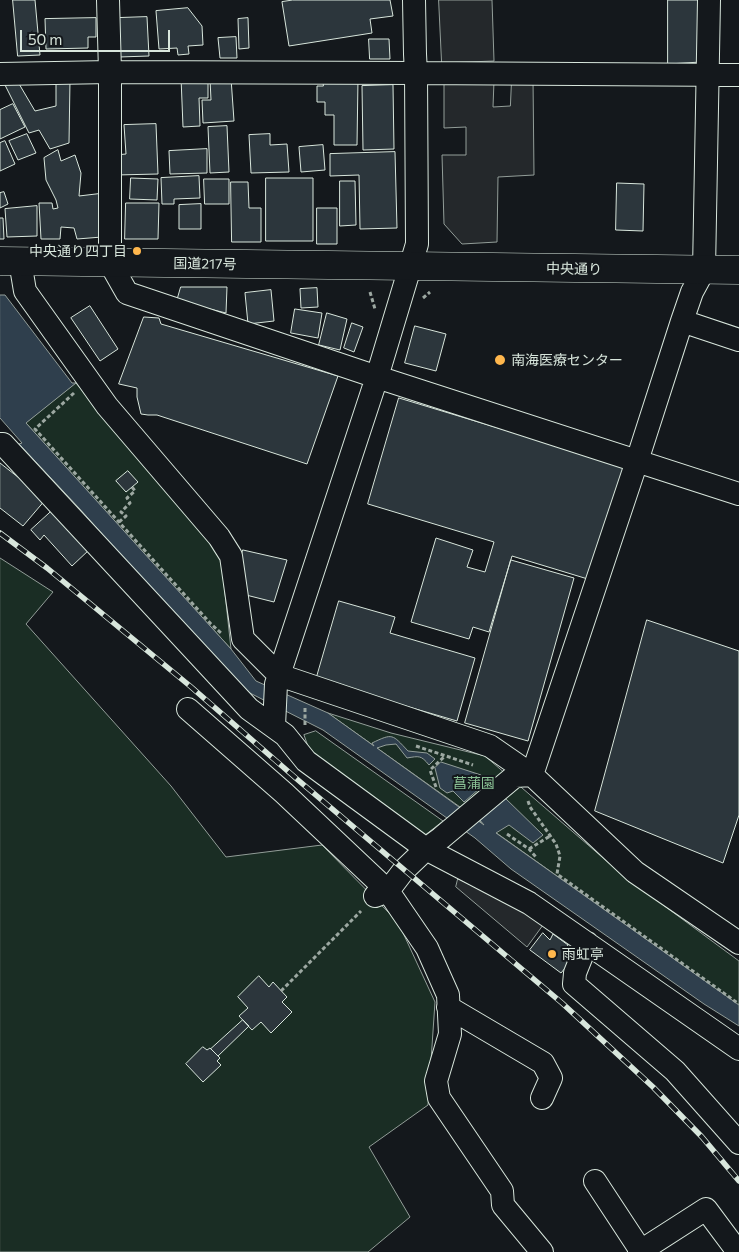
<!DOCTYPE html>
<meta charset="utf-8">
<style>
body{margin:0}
#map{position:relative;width:739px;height:1252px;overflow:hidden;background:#14181c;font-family:Commissioner,sans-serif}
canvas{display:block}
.scale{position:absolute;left:20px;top:30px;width:150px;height:22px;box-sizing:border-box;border:2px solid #d8e6dc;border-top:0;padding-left:6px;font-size:15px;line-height:18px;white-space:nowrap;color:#d8e6dc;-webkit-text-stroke:4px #14181c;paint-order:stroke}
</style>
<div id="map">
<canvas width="739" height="1252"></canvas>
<div class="scale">50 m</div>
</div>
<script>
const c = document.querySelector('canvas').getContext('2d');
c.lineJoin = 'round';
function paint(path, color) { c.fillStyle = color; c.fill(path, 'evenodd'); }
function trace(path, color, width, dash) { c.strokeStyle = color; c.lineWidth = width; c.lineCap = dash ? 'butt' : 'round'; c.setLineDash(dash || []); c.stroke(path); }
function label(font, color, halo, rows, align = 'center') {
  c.font = font + ' Commissioner,"Noto Sans JP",sans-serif'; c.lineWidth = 4; c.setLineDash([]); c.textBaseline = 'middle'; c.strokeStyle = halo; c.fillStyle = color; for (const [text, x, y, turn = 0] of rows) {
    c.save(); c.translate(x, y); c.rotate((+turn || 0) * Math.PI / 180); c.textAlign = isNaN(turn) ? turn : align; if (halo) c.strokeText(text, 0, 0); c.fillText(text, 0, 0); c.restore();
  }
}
const green = new Path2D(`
 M76 383 221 556 231 649 26 423Z
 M0 558 53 592 26 624 171 786 226 857 322 845 398 922 435 1002 428 1105 369 1147 410 1217 368 1252H0Z
 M328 713 391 733 485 756 624 876 739 961V1005Z
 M316 731 443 821 424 836 310 752 304 735Z`);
const parking = new Path2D(`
 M439 0H492L494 61 442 63Z
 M512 79H533L534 175 498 177 497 242 462 244 444 224 442 155H466V127L444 128V82L494 81 493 107 510 106Z
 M458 879 531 912 543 925 527 947 456 887Z`);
const water = new Path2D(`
 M0 295H5L72 383H76L26 423 231 649 256 681 328 713 374 746 372 743C393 733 392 734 408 751L427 753 435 759 429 765C421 755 419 756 407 758L396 744 386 745 377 748 484 825 479 819 504 797 543 835 533 843 509 825 496 833 739 1005V1026L704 1004 511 869 475 838 323 730 242 689 157 596 79 508 19 444 22 443 0 418Z
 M441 762 481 775 487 782 464 802 453 791 447 793 440 788 435 768Z`);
const building = new Path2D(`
 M13 0H35L40 55 18 56Z
 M293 0H390L393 16 370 19 372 33 289 46 282 2Z
 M668 0H703L701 62 668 64Z
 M188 8 202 26 203 45 188 46 189 54 178 55 177 48 159 49 156 11Z
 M147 17 149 56 119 57 118 18Z
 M96 18V37H88V48L46 49 45 19Z
 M248 18 249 48 239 49 238 19Z
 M236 37 237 58H220L218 38Z
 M369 39H389L390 59H370Z
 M208 76V98H199L200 126 183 127 181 77Z
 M15 77 35 111 56 106V78L70 80 69 143 50 149 39 130 29 133 3 81Z
 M231 78 234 121 203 123 202 100H211L210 79Z
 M323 78 358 79 357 145H334V115H325V102H317V86H323Z
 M393 85 394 149 363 150 362 86Z
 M13 104 25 127 0 139V110Z
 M156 124 158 174 116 175 115 155 126 154 124 125Z
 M227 126 229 172 210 173 208 127Z
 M27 134 36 153 18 160 9 141Z
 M270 134V145L287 144 289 172 251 173 249 135Z
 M5 141 15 164 0 171V143Z
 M323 145 325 170 301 172 299 147Z
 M207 149V173L170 174 169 151Z
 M58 150 61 161 75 155 81 173 79 196 104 193 102 237 77 239 74 228 61 227 60 239H41L39 203H52L53 209 58 208 56 200 46 180 44 158Z
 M395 152 397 228 360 229 359 175 330 176V154Z
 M199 176 200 198 174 199V204H162L161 178Z
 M131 178 158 179 157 200 130 199Z
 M266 178H313V241H266Z
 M204 179H229V204H205Z
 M340 181H355L356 225 340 226Z
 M231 182H248L249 208H261V242H232Z
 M617 183 644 184 643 231 616 230Z
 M4 192 8 204 0 208V193Z
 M126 203H159L158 239H125Z
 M201 204V229H179V205Z
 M37 206V236L7 237 5 209Z
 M317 208H337V244H317Z
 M0 218H3L4 239H0Z
 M181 287H227L226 313 177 301Z
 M317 288 318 307 301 308 300 289Z
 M271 290 274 321 248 324 245 293Z
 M90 306 118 349 100 361 71 318Z
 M295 309 322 313 318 338 291 333Z
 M327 313 347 319 340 350 319 345Z
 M144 317 159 318 161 324 338 376 307 464 157 415H148L141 414 137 397V388L119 384Z
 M352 323 363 327 354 352 344 348Z
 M415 326 446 334 436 371 405 363Z
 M399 398 624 466 591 580 512 556 489 632 473 627 469 639 411 622 436 538 473 550 467 567 485 572 494 542 368 504Z
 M0 463 46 499 23 526 0 508Z
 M128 471 138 482 126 492 116 481Z
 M54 509 90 549 72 566 44 535 40 540 31 530Z
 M243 550 287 560 274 602 246 595 238 567Z
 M511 560 574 578 528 741 465 723Z
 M339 601 395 617 390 633 475 658 457 721 316 680Z
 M647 620 739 651V815L723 863 595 811Z
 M543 933 550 940 553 934 568 945 565 950 574 957 561 973 530 950Z
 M259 976 269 987 273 982 287 997 282 1002 292 1012 271 1033 261 1022 252 1030 239 1016 248 1008 238 997Z
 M243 1020 249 1026 218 1056 211 1049Z
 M203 1047 207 1050 210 1048 220 1058 217 1061 221 1065 203 1082 186 1064Z`);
const path = new Path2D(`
 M370 292 375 309
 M423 298 430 292
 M74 393 35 429 211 624 221 633
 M119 522 126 516 121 512 130 503 127 498 135 491 132 487
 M305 725V706
 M416 746 473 765
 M436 787 430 770 445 756
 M528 801 530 807 556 844 560 856 557 874 739 1004
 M507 834 529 849 536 857
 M529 849 550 836
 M281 991 361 911`);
const minor = new Path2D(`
 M108 0 110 72V263L127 293 377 377 739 494
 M0 74 110 72 416 73 739 75
 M20 261 25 291 107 406 219 537 231 556 243 639 279 675 490 746 532 775 635 872 739 943
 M682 321 739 340
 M0 444H3L249 709 285 735 306 761 426 849 529 903 739 1049
 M188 709 284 793 388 891 375 896
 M274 726 276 684 377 377 417 244 416 73 415 54 414 0
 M532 775 637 461 682 321 692 292 704 270 709 0
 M532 775 515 776 441 838 426 849 404 870 388 891 427 948 448 995 450 1034 436 1081 439 1098 502 1191 503 1205 542 1252
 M587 943 575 973 574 984 675 1071 739 1143
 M448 1007 543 1063 551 1078 542 1098
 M595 1181 641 1251
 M639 1252 706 1209 738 1252`);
const highway = new Path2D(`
 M0 261 739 270`);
const rail = new Path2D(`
 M0 533 47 568 190 686 298 780 562 1003 653 1087 702 1137 739 1181`);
const markers = [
 [137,251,5,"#ffb74d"],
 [500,360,6,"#ffb74d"],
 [552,954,5,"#ffb74d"]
];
const poiNames = [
 ["中央通り四丁目",127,251,"right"],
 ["南海医療センター",511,360],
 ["雨虹亭",562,954]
];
const streetNames = [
 ["国道217号",205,264,1],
 ["中央通り",574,269,1]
];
const parkNames = [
 ["菖蒲園",474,783]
];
paint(green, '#1a2d24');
trace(green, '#939e99', 1);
paint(parking, '#24282b');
trace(parking, '#939e99', 1);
paint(water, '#2f3f4d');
trace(water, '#939e99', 1);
paint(building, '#2c363c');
trace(building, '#d8e6dc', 1);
trace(minor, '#d8e6dc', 24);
trace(highway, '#d8e6dc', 29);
trace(path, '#9da8a2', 3, [4, 2.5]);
trace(minor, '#14181c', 22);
trace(highway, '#14181c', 28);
trace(rail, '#d8e6dc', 5.5);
trace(rail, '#14181c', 4, [11]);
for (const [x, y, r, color] of markers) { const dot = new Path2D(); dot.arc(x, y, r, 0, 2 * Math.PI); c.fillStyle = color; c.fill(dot); trace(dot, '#14181c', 2); }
label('14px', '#d8e6dc', '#14181c', poiNames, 'left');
label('14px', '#d8e6dc', '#14181c', streetNames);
label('14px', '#8ac095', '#14181c', parkNames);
</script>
